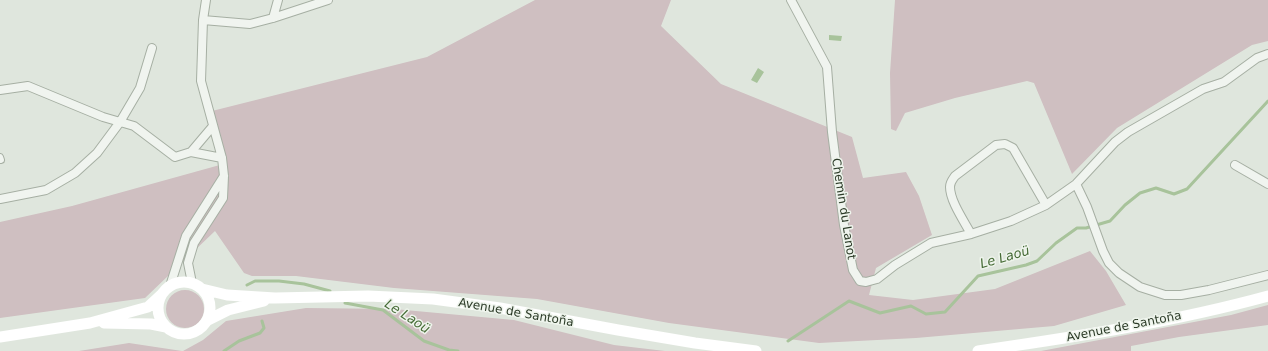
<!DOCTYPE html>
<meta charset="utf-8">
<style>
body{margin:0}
canvas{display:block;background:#dfe6dd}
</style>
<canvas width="1268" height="351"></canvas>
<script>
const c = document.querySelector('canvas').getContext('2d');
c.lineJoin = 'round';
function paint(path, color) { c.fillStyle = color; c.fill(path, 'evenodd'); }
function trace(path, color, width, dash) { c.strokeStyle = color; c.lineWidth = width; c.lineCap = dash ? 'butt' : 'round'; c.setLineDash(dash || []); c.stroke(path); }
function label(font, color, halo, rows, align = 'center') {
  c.font = font + ' "DejaVu Sans",sans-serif'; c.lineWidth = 3; c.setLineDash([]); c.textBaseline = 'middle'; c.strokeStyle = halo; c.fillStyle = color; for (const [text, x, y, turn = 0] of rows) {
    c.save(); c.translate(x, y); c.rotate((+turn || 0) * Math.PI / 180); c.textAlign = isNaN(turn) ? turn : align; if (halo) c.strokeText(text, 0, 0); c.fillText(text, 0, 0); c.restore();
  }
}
const green = new Path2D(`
 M535 0H671L661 26 721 84 852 137 863 178 906 172 919 196 932 235 876 268 869 295 913 300 995 289 1090 251 1106 271 1126 305 1054 326 916 338 819 343 669 323 537 299 394 288 296 276H252L244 273 215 231 145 298 0 318V222L72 206 227 163 212 111 427 57Z
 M895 0H1268V41L1252 45 1117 128 1072 174 1034 83 1027 81 955 98 905 113 896 131 891 129 890 73Z
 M166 309a19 19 0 1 1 38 0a19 19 0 1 1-38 0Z
 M1268 305V325L1179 337 1131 346V351H1041L1231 315Z
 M306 308 394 309 514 320 614 345 665 351H183L203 340 226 321Z
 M129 343 182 351H79Z`);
const water = new Path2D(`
 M829 35 842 36 841 41 829 40Z
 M758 68 764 72 757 83 751 80Z`);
const stream = new Path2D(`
 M247 285 255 281H279L304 284 330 291
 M345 303 383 310 424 341 449 350 458 351
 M788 341 849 301 880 313 911 306 926 314 945 312 978 276 1026 265 1037 261 1056 243 1077 228H1086L1110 221 1125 205 1140 193 1156 188 1174 194 1187 189 1268 101
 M224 351 239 341 260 333 264 328 262 321`);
const pedestrian = new Path2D(`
 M0 157 1 160`);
const minor = new Path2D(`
 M791 0 827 67 832 132 844 225 853 270 860 281 866 282 877 279 895 265 931 243 971 234 1011 221 1046 205 1076 184 1115 142 1128 132 1203 89 1224 82 1257 58 1268 54
 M273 18 278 0
 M203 20 250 24 273 18 328 0
 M0 90 28 86 103 117 134 126 175 157 191 152 222 158
 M191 152 213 126
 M1235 165 1268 184
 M1076 184 1087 207 1103 251 1109 263 1119 273 1140 287 1165 295H1181L1209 290 1268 275
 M0 199 46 190 75 173 97 153 120 122 140 88 152 48
 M971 234C964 221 950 201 950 187 950 182 953 179 955 176L996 145 1005 144 1013 148 1046 205
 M192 283 188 263 194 243 223 198 224 176 222 158 201 81 203 20 206 0
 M170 286 186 236 224 176`);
const secondary = new Path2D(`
 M158 308a26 26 0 1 1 52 0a26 26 0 1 1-52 0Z
 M202 289 227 295 275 298 368 296 433 299 500 308 618 330 695 343 756 351
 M208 320 228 310 264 301
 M104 323 151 324 166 327
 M0 337 90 323 148 307 161 295
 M978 351C1075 337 1173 322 1268 296`);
const streetNames = [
 ["Chemin du Lanot",843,209,81],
 ["Avenue de Santoña",516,313,10],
 ["Avenue de Santoña",1124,327,-11]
];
const waterNames = [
 ["Le Laoü",1005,258,-16],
 ["Le Laoü",407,317,33]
];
paint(green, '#cfbfc1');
paint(water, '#a8c39b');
trace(stream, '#a8c39b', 3);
trace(pedestrian, '#a6afa3', 8);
trace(minor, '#a6afa3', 10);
trace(pedestrian, '#f0f4ef', 6);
trace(minor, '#f0f4ef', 8);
trace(secondary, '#fff', 11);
label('12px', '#2c3b28', '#eef4ec', streetNames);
label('italic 13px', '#466b36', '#eef4ec', waterNames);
</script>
